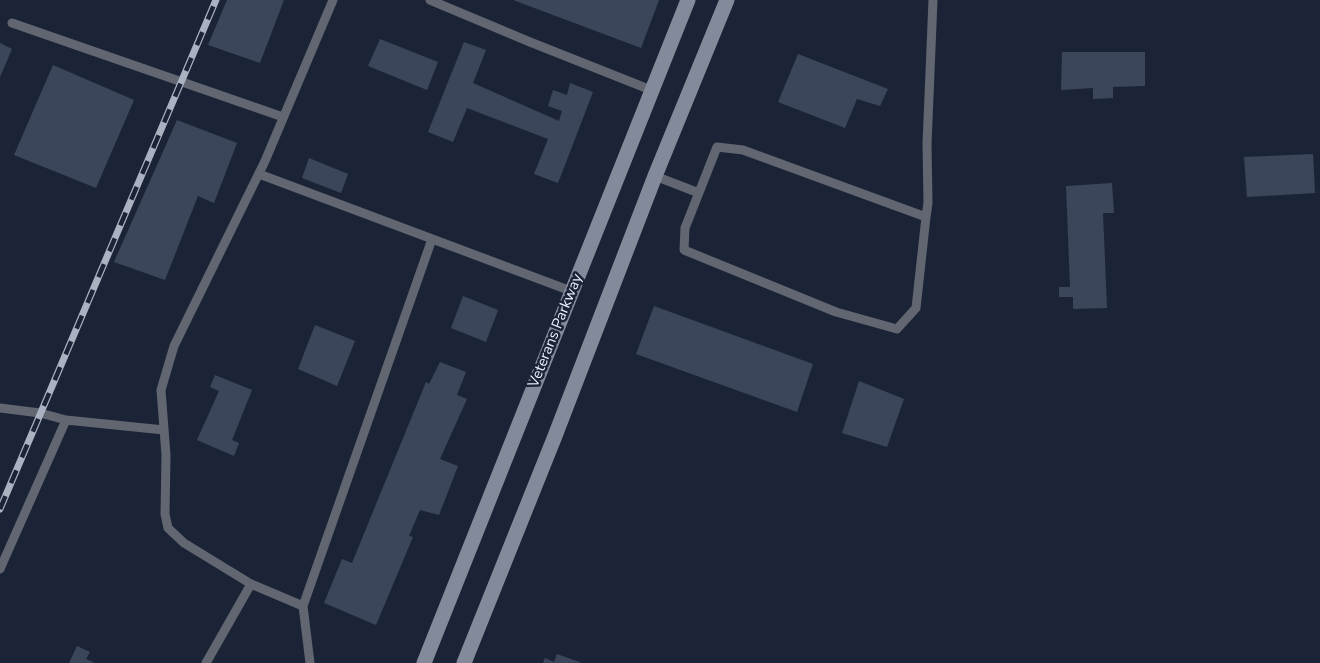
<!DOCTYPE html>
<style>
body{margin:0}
canvas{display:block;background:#1b2437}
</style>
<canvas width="1320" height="663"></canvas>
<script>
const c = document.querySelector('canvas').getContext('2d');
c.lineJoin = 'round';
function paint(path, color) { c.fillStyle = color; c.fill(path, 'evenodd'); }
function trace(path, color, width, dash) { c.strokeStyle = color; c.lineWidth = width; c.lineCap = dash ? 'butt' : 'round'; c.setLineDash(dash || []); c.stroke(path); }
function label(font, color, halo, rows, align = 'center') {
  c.font = font + ' "Nunito Sans",sans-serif'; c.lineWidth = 5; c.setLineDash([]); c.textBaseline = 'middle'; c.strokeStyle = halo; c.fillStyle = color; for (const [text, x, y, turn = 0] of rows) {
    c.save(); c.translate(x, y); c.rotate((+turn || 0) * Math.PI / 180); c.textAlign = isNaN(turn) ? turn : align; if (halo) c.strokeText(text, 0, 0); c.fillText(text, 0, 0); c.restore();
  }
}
const building = new Path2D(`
 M227 0H284L260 63 208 45Z
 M513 0H659L641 48Z
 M380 39 438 62 427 90 368 66Z
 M464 42 486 50 473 83 559 121 562 111 548 106 553 90 567 95 570 83 593 92 558 183 534 174 548 139 467 108 453 142 428 132Z
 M0 43 12 49 0 77Z
 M1062 52H1145V86L1113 87V98L1093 99V88L1061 90Z
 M798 54 888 89 880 106 857 99 845 128 778 102Z
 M53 65 134 100 96 188 14 155Z
 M177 120 237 143 214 203 198 196 165 280 114 262Z
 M1313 154 1315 193 1247 197 1244 157Z
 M309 158 348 174 341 193 302 178Z
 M1112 183 1114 213H1103L1107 308 1073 309V297H1059V287H1070L1066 186Z
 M463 296 498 310 486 342 451 328Z
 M654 306 813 364 797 412 636 354Z
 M315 325 355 341 337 386 298 369Z
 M440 362 466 372 457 395 467 399 440 459 458 466 439 515 420 510 409 536 413 537 376 625 324 603 342 559 352 563 426 382 429 384Z
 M215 375 252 390 232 440 239 443 234 456 197 440 219 391 210 387Z
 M859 381 904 399 887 447 842 433Z
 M77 646 90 652 86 659 95 663H69Z
 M557 654 582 663H543L545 658 554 662Z`);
const lane = new Path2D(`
 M430 0 530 42 651 90
 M12 23 283 117
 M259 174 571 291
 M655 176 699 193
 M926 217 743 150 717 147 685 228 684 250 836 312 897 329 916 308 926 217 928 203 927 144 933 0
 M0 408 40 413 66 420
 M0 569 66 420 164 430
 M251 584 303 606 432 239
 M303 606 310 663
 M206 663 251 584 184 543 168 528 165 514 166 455 161 390 174 346 265 161 333 0`);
const secondary = new Path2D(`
 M424 663 688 0
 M464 663 555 436 655 176 727 0`);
const rail = new Path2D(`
 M0 509 216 0`);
const streetNames = [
 ["Veterans Parkway",556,331,-68]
];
paint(building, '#3b465b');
trace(lane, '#616670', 9);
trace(secondary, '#838b9b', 15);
trace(rail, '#aab1c0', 7);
trace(rail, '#1b2437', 4.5, [14]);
label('15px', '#e8eefb', '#1b2437', streetNames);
</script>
